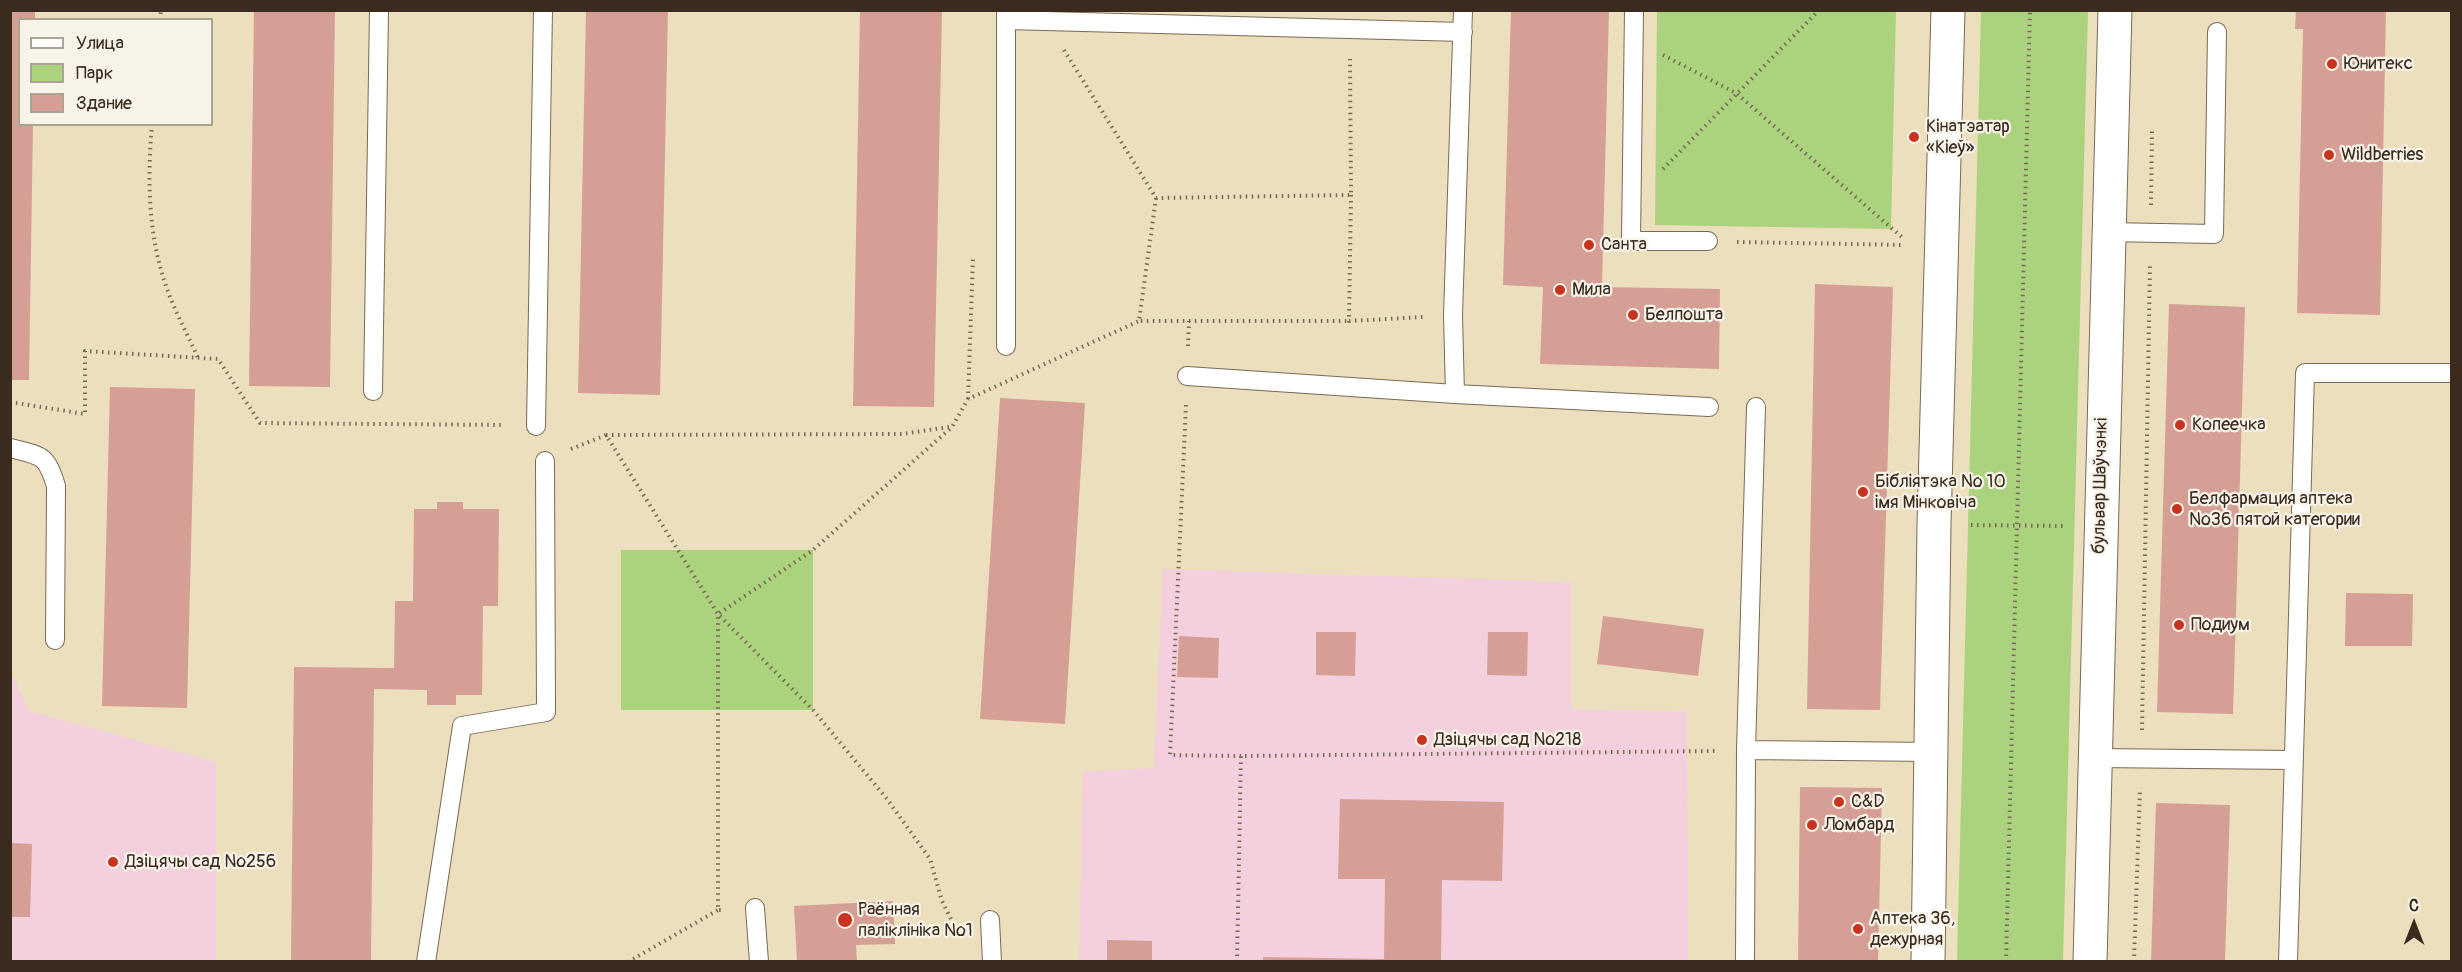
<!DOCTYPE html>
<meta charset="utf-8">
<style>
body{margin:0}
#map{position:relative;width:2462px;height:972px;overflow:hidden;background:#ecdfbd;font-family:Pangolin,sans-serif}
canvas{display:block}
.frame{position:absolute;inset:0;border:12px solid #3b2a1e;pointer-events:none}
.legend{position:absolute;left:18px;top:18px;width:195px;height:108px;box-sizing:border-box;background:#f7f3e8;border:2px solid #aca397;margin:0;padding:8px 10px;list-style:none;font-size:18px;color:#3b2a1e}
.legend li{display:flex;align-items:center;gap:12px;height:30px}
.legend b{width:30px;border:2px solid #aca397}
.north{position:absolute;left:2384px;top:894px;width:60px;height:60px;-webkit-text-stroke:4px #f7f3e8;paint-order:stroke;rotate:0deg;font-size:16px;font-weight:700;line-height:24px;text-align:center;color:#3b2a1e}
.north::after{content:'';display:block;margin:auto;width:21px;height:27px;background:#3b2a1e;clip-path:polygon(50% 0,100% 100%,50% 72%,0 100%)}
</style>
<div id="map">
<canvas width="2462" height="972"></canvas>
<div class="frame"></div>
<ul class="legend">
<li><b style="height:8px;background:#fff"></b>Улица</li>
<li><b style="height:16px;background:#abd37d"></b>Парк</li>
<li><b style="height:16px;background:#d69f95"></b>Здание</li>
</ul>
<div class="north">С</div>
</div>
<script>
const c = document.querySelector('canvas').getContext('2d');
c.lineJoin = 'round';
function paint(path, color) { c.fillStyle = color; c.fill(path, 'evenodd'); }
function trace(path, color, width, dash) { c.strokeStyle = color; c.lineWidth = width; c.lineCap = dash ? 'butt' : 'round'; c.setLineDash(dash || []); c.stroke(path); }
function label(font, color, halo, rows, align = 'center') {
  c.font = font + ' Pangolin,sans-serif'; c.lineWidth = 4.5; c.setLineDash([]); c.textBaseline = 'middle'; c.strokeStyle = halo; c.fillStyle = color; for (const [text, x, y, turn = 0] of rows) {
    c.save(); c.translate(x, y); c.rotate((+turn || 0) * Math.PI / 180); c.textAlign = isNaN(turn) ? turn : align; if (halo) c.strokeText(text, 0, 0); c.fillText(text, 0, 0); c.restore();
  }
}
const built = new Path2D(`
 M1163 569 1571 582V709L1687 711 1688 961 1079 962 1083 772 1154 768Z
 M10 670 29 711 216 762V961H11Z`);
const green = new Path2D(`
 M1657 11H1896L1891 229 1655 225Z
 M1981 11H2088L2063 961H1957Z
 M621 550H813V710H621Z`);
const building = new Path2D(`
 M10 10H35V20H20V124H33L29 380H10Z
 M254 10H335L330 387 249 386Z
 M586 10H668L660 395 578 393Z
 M860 10H942L934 407 853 406Z
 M1511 10H1609L1602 287 1720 289 1719 369 1540 364 1543 287 1503 285Z
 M2296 10H2386L2380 315 2297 313 2303 29H2295Z
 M1815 284 1893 287 1880 710 1807 709Z
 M2169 304 2245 307 2233 714 2157 712Z
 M110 387 195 389 187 708 102 706Z
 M1000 398 1085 403 1065 724 980 719Z
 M437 502H463V509H499L498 606H483L482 695H456V705H427V690L374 689 371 962H291L294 667 394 668 395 601H413L414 509H437Z
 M2346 593 2413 594 2412 646H2345Z
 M1603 616 1704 629 1698 676 1597 664Z
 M1316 632H1356L1355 676 1316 675Z
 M1488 632H1528L1527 676 1487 675Z
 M1179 636 1219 638 1218 678 1177 677Z
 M1800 787 1882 788 1878 962H1798Z
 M1340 799 1504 802 1502 881 1442 880 1441 962H1263V957L1384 959 1385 879H1338Z
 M2156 803 2230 805 2225 962H2151Z
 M10 843 32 844 30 917H10Z
 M893 901 895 944 856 945 857 962H797L794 906Z
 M1107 940 1152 941V962H1107Z`);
const path = new Path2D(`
 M160 20 161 10
 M1064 50 1156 198 1351 195 1350 59
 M1663 55 1736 93 1904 239
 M152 124C147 182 148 240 169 294 177 316 189 337 198 358
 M1663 169 1819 10
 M1351 195 1349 321 1423 317
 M1156 198 1139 321H1349
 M2151 205 2152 128
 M1737 242 1904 245
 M1188 346 1189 321
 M968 399 973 257
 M10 402 85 414V351L218 359 260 423 505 425
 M1186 405 1170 755 1241 756
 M606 435 902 434 949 427
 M571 449 606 435 718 614V910H725
 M1971 525 2065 526
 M2142 730 2150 263
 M959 935 942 901 930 859 887 799 813 710 718 614 813 550 952 427 968 399 1139 321
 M628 962 718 910
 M1237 962 1241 756 1716 751
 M2006 962 2030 10
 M2134 962 2140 788`);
const service = new Path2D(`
 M1634 10 1631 241H1708
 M1007 20 1463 32
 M2108 232 2214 234 2217 32
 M1006 346V10
 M1187 376 1455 394 1709 407
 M373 391 379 10
 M1455 394 1453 315 1463 10
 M536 426 543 10
 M10 448C42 456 46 454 56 486L55 640
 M1746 750 1932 752
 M2095 758 2293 760
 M755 908 759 962
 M990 920 992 962
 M426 962 462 726 546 712 545 461
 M1745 962 1746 750 1756 407
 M2288 962 2305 373H2452`);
const secondary = new Path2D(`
 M1928 962 1934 525 1948 10
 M2090 962 2115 10`);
const markers = [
 [2332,64,6,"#c8321e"],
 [1914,137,6,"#c8321e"],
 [2329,155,6,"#c8321e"],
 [1589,245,6,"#c8321e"],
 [1560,290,6,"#c8321e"],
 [1633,315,6,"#c8321e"],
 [2180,425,6,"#c8321e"],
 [1863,492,6,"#c8321e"],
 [2177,509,6,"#c8321e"],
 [2179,625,6,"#c8321e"],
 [1422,740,6,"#c8321e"],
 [1839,802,6,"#c8321e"],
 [1812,825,6,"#c8321e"],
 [113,862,6,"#c8321e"],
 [845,920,8,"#c8321e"],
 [1858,929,6,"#c8321e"]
];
const poiNames = [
 ["Юнитекс",2344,64],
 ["Кінатэатар",1926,127],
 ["«Кіеў»",1926,148],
 ["Wildberries",2341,155],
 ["Санта",1601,245],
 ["Мила",1572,290],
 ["Белпошта",1645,315],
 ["Копеечка",2192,425],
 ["Бібліятэка № 10",1875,482],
 ["імя Мінковіча",1875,503],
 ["Белфармация аптека",2189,499],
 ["№36 пятой категории",2189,520],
 ["Подиум",2191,625],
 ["Дзіцячы сад №218",1434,740],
 ["C&D",1851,802],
 ["Ломбард",1824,825],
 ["Дзіцячы сад №256",125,862],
 ["Раённая",858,910],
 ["паліклініка №1",858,931],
 ["Аптека 36,",1870,919],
 ["дежурная",1870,940]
];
const streetNames = [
 ["бульвар Шаўчэнкі",2101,486,-89]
];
paint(built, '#f4cfdd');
paint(green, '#abd37d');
paint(building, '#d69f95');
trace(service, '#796956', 20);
trace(secondary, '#796956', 35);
trace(path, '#796956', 4, [1.5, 4.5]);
trace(service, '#fff', 18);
trace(secondary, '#fff', 33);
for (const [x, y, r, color] of markers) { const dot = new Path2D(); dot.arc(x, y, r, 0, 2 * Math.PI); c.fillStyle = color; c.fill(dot); trace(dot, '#f7f3e8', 2); }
label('18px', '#3b2a1e', '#f7f3e8', poiNames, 'left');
label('18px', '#3b2a1e', '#f7f3e8', streetNames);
</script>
